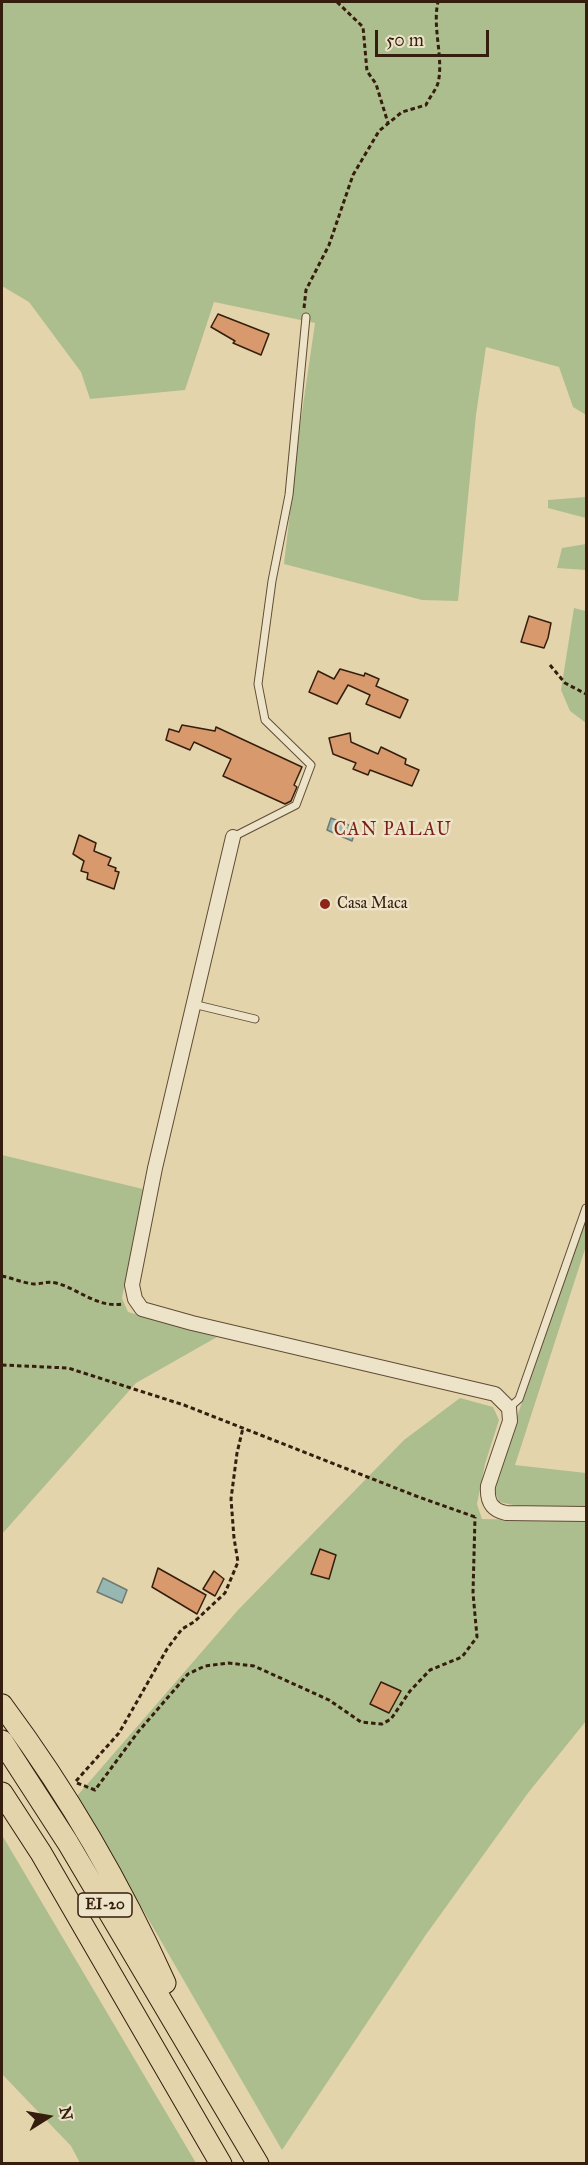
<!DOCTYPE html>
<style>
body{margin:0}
#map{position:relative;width:588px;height:2165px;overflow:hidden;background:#e3d4ac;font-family:"IM FELL Great Primer",serif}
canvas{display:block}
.frame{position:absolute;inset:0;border:3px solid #351e0d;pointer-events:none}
.north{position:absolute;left:18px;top:2087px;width:60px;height:60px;-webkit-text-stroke:4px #ede3c9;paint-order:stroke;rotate:79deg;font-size:16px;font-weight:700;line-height:24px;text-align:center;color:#351e0d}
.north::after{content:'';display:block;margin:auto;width:21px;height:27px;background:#351e0d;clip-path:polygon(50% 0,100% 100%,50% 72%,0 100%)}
.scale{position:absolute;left:375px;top:30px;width:114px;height:27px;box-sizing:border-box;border:3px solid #351e0d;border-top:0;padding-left:8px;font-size:18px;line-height:21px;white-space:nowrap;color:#351e0d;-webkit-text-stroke:4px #ede3c9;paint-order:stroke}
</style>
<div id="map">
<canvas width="588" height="2165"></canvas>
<div class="frame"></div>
<div class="north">N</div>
<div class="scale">50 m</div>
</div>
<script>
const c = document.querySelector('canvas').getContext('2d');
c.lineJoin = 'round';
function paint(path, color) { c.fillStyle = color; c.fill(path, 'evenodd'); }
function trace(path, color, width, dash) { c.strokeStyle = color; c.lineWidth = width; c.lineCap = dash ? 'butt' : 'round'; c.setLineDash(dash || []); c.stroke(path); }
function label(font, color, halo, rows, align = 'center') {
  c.font = font + ' "IM FELL Great Primer",serif'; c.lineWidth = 5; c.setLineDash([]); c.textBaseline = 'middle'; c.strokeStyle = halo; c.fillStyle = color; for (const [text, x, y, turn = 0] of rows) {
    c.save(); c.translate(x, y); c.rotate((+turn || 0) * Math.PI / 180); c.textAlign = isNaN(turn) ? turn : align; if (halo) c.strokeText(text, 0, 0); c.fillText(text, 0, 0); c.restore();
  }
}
const green = new Path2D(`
 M2 2H586V415L573 407 559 367 486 347 476 415 458 601 422 600 284 564 300 426 315 323 214 302 185 390 90 399 81 372 29 302 2 286Z
 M586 497V518L548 508V500Z
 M586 544V570L557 568 562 548Z
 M574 608 586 611V723L570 711 561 690Z
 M2 1155 143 1189 122 1298 128 1312 217 1337 136 1383 2 1534Z
 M586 1217V1246L515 1465 586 1473V1507L518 1506 499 1502 495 1491 501 1463Z
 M460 1398 493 1407 499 1420 485 1464 477 1504 482 1519 586 1521V1721L528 1793 425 1936 282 2150 77 1796 238 1610 404 1440Z
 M2 1835 196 2163H80L71 2146 2 2074Z`);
const water = new Path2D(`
 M331 818 356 828 352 841 327 830Z
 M103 1578 127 1590 122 1603 97 1592Z`);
const building = new Path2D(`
 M218 314 269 334 261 355 233 343 235 341 211 327Z
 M529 616 551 623 548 638 544 648 521 642Z
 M340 669 364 676 365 673 379 679 376 686 408 700 400 718 366 704 370 695 348 685 337 704 309 692 318 671 334 679Z
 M182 725 215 731 216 727 302 767 294 785 297 787 291 801 285 804 223 776 231 759 194 742 190 750 166 740 169 729 179 732Z
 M350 733 351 742 378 754 381 747 406 759 405 764 419 770 412 786 370 770 368 775 353 769 356 763 333 754 329 738Z
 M79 835 96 843 94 851 111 858 108 865 116 868 115 871 119 872 114 889 87 879 88 873 81 871 84 861 73 854Z
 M320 1549 336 1555 329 1579 311 1574Z
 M158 1568 206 1595 197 1614 152 1587Z
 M214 1571 224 1579 215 1596 203 1589Z
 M381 1682 401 1691 389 1713 370 1704Z`);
const path = new Path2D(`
 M337 2 363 27 367 71 376 84 388 123
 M304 308 306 290 329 245 353 175 379 131 402 112 426 105C429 98 436 90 438 83 444 59 432 27 438 2
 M550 665 565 683 586 694
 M2 1276C12 1278 23 1283 34 1284 42 1284 47 1281 56 1283 79 1289 97 1308 122 1304
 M2 1365 68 1368 184 1405 416 1496 475 1517
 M76 1781 119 1733 167 1649 182 1629 194 1622 225 1593 238 1562 234 1538 231 1499 237 1453 243 1428
 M77 1783 95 1790 138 1732 188 1674 205 1666 228 1663 254 1666 329 1700 361 1722 382 1724 391 1719 410 1691 430 1670 462 1657 477 1637 473 1593 475 1517`);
const service = new Path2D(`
 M233 837 296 805 311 765 265 720 258 684 272 581 289 495 306 317
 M193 1004 255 1019
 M509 1408 519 1399 586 1208`);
const minor = new Path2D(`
 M233 837 155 1168 132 1285 135 1299 142 1309 192 1323 495 1394 509 1408 510 1421 488 1486C487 1500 490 1510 506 1513L586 1514`);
const trunk = new Path2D(`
 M2 1705C66 1791 121 1885 165 1983
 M2 1741 68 1843 258 2164
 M2 1793 41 1853 221 2164`);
const markers = [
 [325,904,6,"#8f2418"]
];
const shields = [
 [105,1905,54]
];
const shieldNames = [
 ["EI-20",105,1905]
];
const poiNames = [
 ["Casa Maca",337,904]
];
const neighbourhoodNames = [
 ["CAN PALAU",393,831]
];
paint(green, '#adbe8e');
paint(water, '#97b7b2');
trace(water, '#707a70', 1.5);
paint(building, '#d8996d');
trace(building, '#351e0d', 1.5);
trace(service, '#604c35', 9);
trace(minor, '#604c35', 16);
trace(trunk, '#351e0d', 23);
trace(path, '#351e0d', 3, [4.5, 3]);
trace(service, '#ede3c9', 7);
trace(minor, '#ede3c9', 14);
trace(trunk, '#e3d4ac', 21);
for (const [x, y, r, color] of markers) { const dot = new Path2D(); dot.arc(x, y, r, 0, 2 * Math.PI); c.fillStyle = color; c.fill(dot); trace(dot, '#ede3c9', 2); }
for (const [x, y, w] of shields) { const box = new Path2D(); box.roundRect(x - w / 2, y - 12, w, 24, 4.5); c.fillStyle = '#ede3c9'; c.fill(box); trace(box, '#351e0d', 1.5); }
label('bold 15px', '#351e0d', null, shieldNames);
label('16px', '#351e0d', '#ede3c9', poiNames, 'left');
c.letterSpacing = '1.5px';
label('18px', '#7a1f14', '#ede3c9', neighbourhoodNames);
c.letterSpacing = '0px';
</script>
